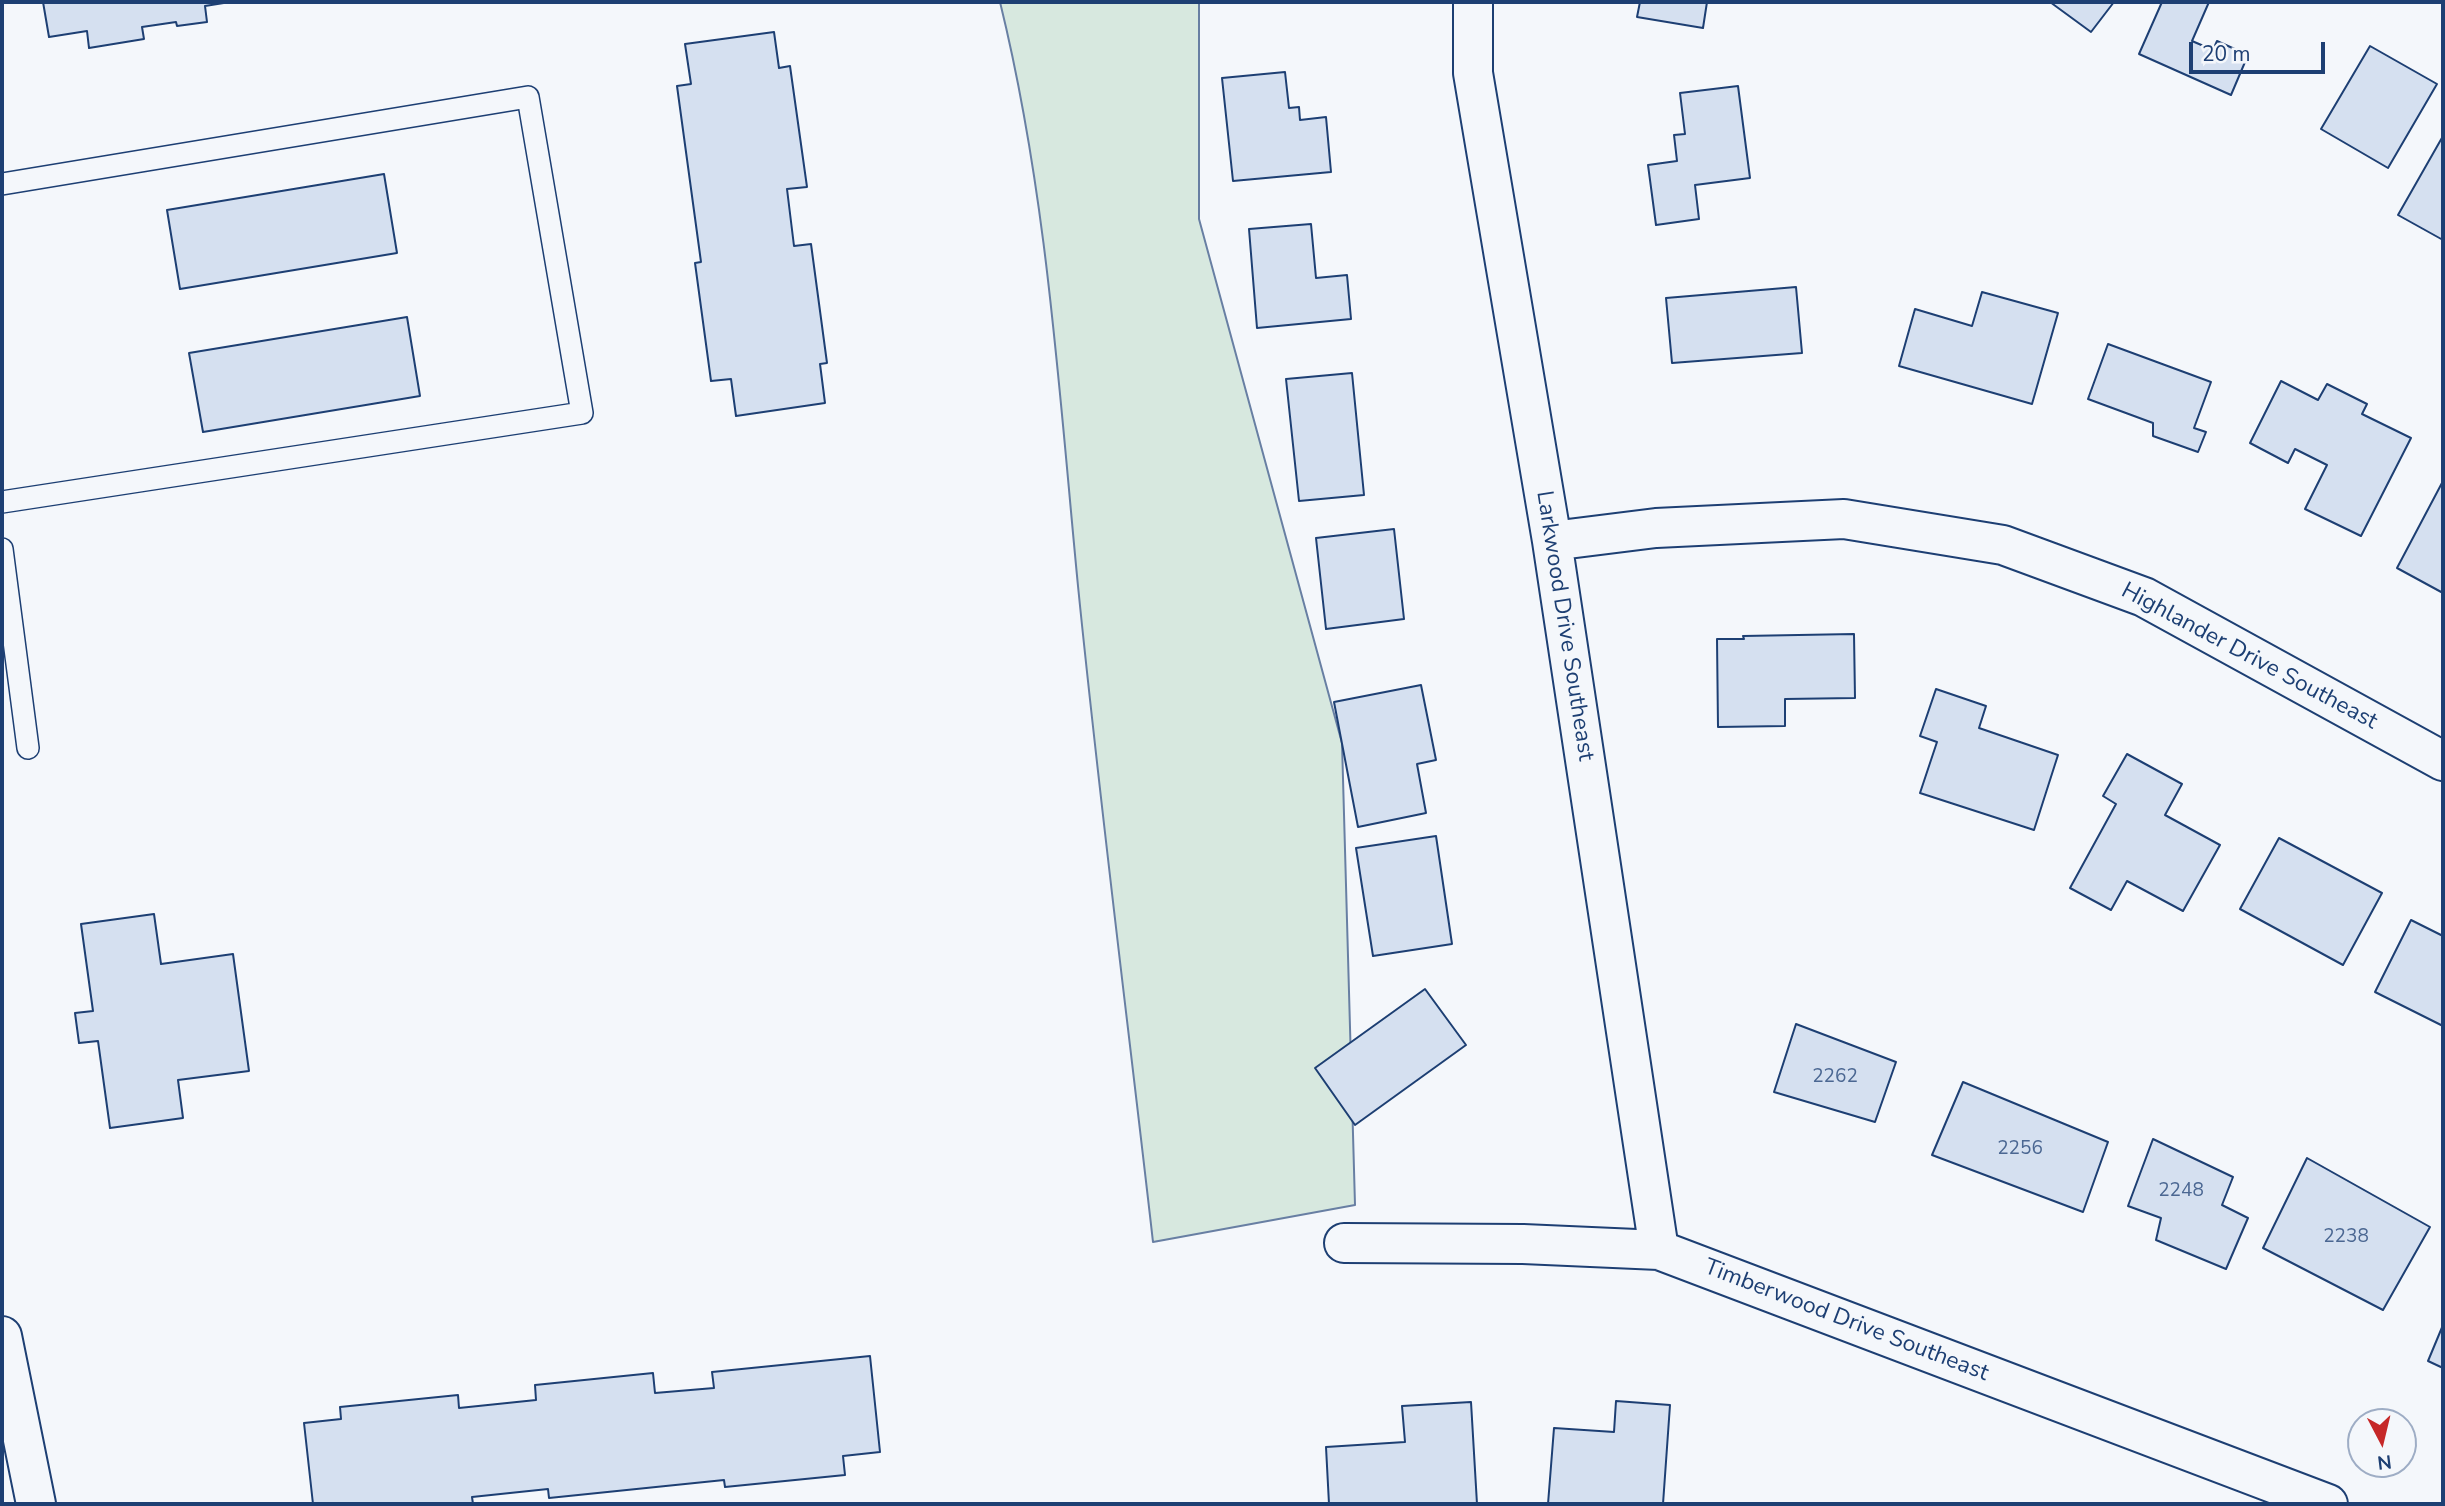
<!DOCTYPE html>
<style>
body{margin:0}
#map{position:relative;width:2445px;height:1506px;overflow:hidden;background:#f4f7fb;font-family:"Nunito Sans",sans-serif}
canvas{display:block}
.frame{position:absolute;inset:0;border:4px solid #1d3f73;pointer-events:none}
.north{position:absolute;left:2347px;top:1408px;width:70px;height:70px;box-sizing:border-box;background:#f4f7fb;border:2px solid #9eadc5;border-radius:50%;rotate:173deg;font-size:19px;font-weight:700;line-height:28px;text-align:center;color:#1d3f73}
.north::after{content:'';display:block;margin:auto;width:24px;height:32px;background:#c62828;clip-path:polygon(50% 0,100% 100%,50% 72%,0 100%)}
.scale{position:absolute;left:2189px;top:42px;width:136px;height:32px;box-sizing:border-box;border:4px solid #1d3f73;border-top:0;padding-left:9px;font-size:21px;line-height:24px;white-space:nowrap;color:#1d3f73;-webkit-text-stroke:5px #f4f7fb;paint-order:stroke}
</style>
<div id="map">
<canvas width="2445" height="1506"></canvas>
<div class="frame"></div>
<div class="north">N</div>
<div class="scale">20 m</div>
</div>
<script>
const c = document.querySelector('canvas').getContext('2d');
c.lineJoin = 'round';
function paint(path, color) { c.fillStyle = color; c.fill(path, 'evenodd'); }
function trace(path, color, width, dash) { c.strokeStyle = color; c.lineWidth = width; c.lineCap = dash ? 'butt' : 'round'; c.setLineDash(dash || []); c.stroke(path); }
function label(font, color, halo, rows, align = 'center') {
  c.font = font + ' "Nunito Sans",sans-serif'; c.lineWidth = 5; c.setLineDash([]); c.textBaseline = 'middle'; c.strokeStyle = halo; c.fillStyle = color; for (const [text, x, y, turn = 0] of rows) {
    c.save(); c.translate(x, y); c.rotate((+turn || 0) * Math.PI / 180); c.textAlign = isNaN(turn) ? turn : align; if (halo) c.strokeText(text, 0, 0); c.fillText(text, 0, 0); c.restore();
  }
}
const green = new Path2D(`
 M1000 2H1199V219L1342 743 1355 1205 1153 1242C1128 1023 1100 805 1078 586 1059 391 1047 193 1000 2Z`);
const building = new Path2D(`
 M43 2H230L205 6 207 22 177 26 176 22 142 27 144 39 89 48 87 31 49 37Z
 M1640 2H1707L1703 28 1637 17Z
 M2050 2H2114L2091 32Z
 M2162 2H2209L2192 41 2213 50 2217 41 2248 55 2231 95 2139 54Z
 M774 32 779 68 790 66 807 187 787 189 794 246 811 244 827 363 820 364 825 403 736 416 731 379 711 381 695 263 701 262 677 86 691 84 685 44Z
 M2370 46 2437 84 2388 168 2321 129Z
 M1285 72 1289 108 1299 107 1300 120 1326 117 1331 172 1233 181 1222 78Z
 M1738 86 1750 178 1695 185 1699 219 1656 225 1648 165 1677 161 1674 135 1685 134 1680 93Z
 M2443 136V240L2398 215Z
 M384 174 397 253 180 289 167 210Z
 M1311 224 1316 278 1347 275 1351 319 1257 328 1249 229Z
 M1796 287 1802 353 1672 363 1666 298Z
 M1982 292 2058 313 2032 404 1899 366 1915 309 1972 326Z
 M407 317 420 396 203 432 189 353Z
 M2108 344 2211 382 2194 428 2206 432 2198 452 2153 436V423L2088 399Z
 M1352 373 1364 495 1299 501 1286 379Z
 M2281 381 2318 400 2327 384 2367 404 2362 414 2411 438 2361 536 2305 509 2327 465 2295 449 2288 463 2250 443Z
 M2443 481V593L2397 568Z
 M1394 529 1404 619 1326 629 1316 538Z
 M1854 634 1855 698 1785 699V726L1718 727 1717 639H1744L1743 636Z
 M1421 685 1436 760 1417 764 1426 813 1358 827 1334 702Z
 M1936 689 1986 706 1979 728 2058 755 2034 830 1920 793 1937 742 1920 736Z
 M2127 754 2182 784 2165 815 2220 845 2183 911 2127 881 2111 910 2070 888 2116 804 2103 796Z
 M1436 836 1452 944 1373 956 1356 848Z
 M2279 838 2382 893 2343 965 2240 909Z
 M154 914 161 964 233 954 249 1071 178 1080 183 1118 110 1128 98 1041 79 1043 75 1013 93 1011 81 924Z
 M2411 920 2443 936V1026L2375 992Z
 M1425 989 1466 1045 1355 1125 1315 1068Z
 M1796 1024 1896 1062 1875 1122 1774 1092Z
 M1963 1082 2108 1142 2083 1212 1932 1155Z
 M2153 1139 2233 1177 2222 1205 2248 1218 2226 1269 2156 1240 2161 1218 2128 1206Z
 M2307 1158 2430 1227 2383 1310 2263 1248Z
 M2443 1325V1368L2428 1361Z
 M870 1356 880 1452 843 1456 845 1475 725 1487 724 1480 549 1498 548 1489 472 1497 473 1504H313L304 1423 341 1419 340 1407 458 1395 459 1408 536 1400 535 1385 653 1373 655 1393 714 1388 712 1372Z
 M1616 1401 1670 1405 1663 1504H1548L1554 1428 1614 1432Z
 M1471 1402 1477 1504H1329L1326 1447 1405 1442 1402 1406Z`);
const service = new Path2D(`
 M2 184 528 97 582 413 2 502
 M2 549 28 748`);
const minor = new Path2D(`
 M1473 2V73L1552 541 1659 1250
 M1552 541 1656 528 1844 519 2003 545 2144 597 2443 761
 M1344 1243 1523 1244 1659 1250 2328 1504
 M2 1336 36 1504`);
const numberNames = [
 ["2262",1835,1077],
 ["2256",2020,1149],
 ["2248",2181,1191],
 ["2238",2346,1237]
];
const streetNames = [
 ["Larkwood Drive Southeast",1564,626,81],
 ["Highlander Drive Southeast",2249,657,28],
 ["Timberwood Drive Southeast",1846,1321,21]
];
paint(green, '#d7e8df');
trace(green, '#687fa3', 2);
paint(building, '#d5e0f0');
trace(building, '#1d3f73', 2);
trace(service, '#1d3f73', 24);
trace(minor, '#1d3f73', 42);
trace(service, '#f4f7fb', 21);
trace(minor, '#f4f7fb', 38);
label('19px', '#4b6792', null, numberNames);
label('23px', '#1d3f73', '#f4f7fb', streetNames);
</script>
